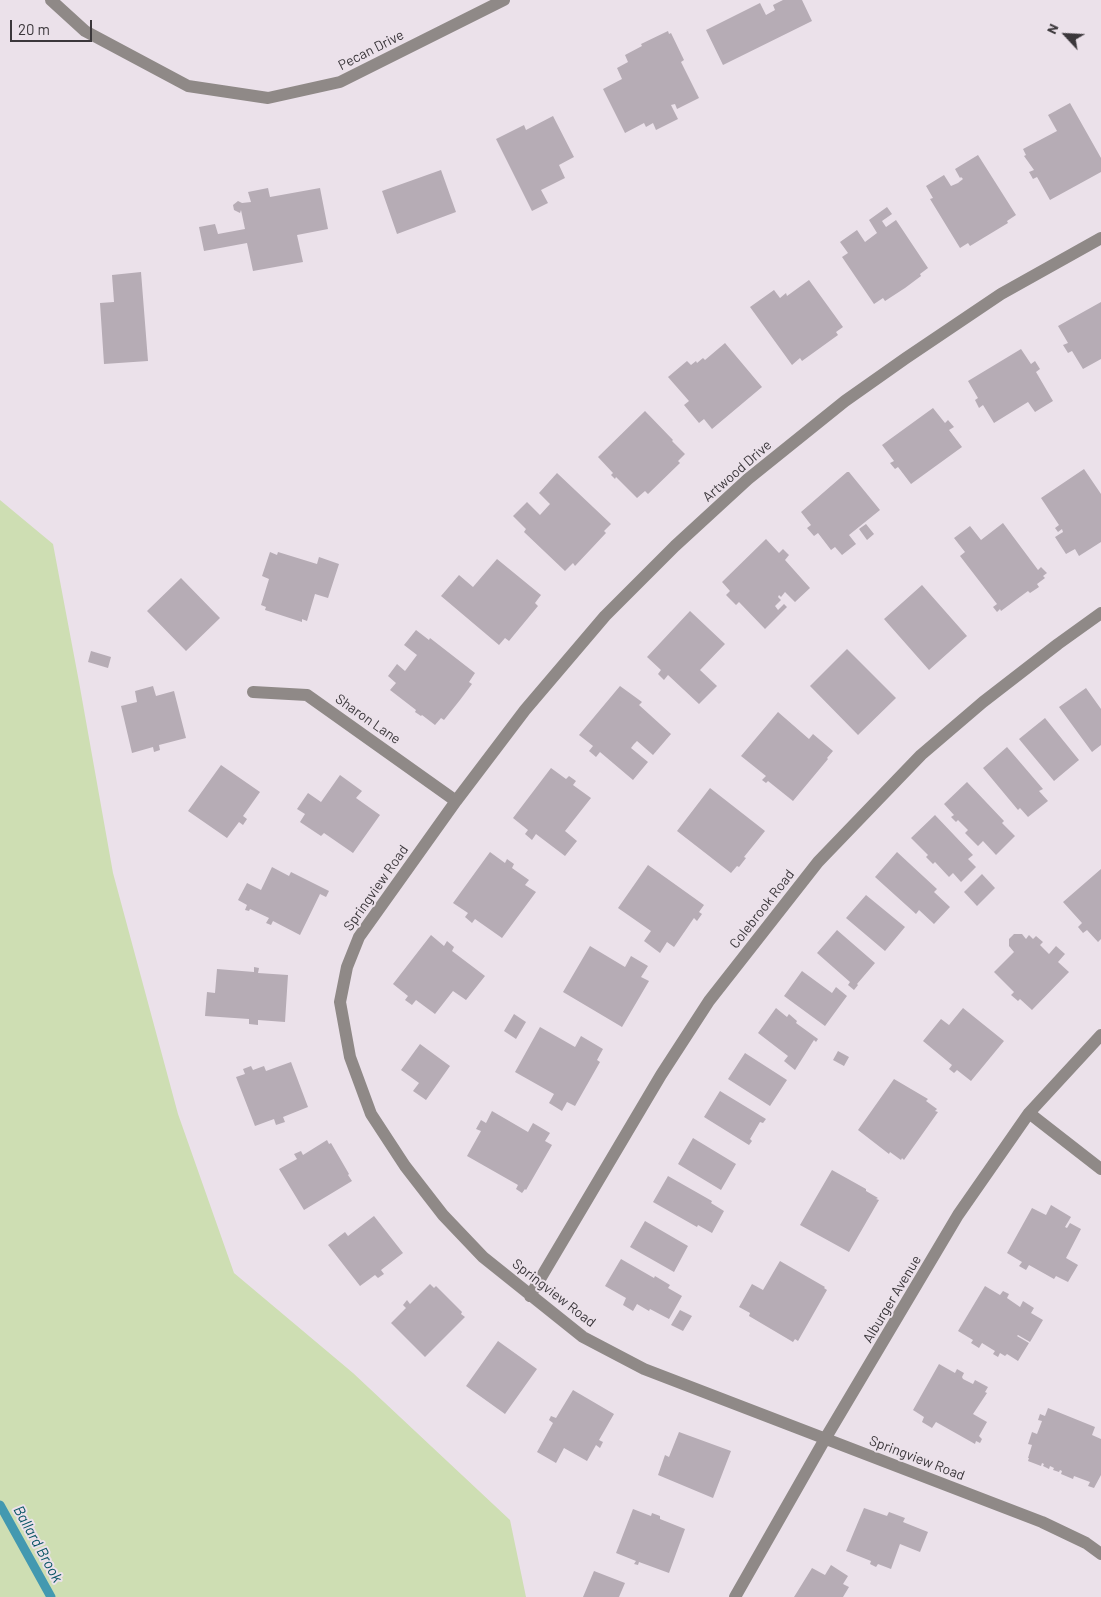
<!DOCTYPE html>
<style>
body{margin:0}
#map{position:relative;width:1101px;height:1597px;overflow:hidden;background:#ebe1ea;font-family:Barlow,sans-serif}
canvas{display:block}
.north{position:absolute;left:1041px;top:10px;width:50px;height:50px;-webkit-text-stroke:4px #ebe1ea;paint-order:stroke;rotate:295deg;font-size:14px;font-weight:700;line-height:20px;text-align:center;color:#3b373b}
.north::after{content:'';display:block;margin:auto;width:18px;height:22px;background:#3b373b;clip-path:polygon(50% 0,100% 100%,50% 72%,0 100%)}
.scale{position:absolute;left:10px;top:20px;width:82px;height:22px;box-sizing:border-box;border:2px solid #3b373b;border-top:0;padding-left:6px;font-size:15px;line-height:18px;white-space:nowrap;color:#3b373b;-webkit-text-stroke:4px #ebe1ea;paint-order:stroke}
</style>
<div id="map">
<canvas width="1101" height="1597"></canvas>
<div class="north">N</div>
<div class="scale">20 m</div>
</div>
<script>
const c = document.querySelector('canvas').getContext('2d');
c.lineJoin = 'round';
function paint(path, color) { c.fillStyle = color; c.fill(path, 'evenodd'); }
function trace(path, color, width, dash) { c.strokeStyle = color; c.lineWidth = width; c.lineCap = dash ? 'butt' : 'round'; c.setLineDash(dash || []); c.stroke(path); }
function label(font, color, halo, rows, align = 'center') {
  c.font = font + ' Barlow,sans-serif'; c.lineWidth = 4; c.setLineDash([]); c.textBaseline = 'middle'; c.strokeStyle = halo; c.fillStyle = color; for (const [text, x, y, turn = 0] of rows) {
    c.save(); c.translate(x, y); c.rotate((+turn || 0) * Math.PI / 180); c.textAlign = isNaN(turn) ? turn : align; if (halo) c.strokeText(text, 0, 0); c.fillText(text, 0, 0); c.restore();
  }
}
const green = new Path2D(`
 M0 500 53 544 79 682 113 873 178 1114 234 1273 353 1373 510 1520 526 1597H0Z`);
const stream = new Path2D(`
 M0 1505 51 1597`);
const building = new Path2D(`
 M783 0H802L812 21 723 65 706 30 760 3 766 15 775 10 773 5Z
 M668 31 669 34 671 33 684 60 681 62 699 98 677 109 675 104 671 105 678 119 656 130 653 123 646 127 644 123 625 133 603 89 622 79 617 68 628 62 625 55 642 46 641 44Z
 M1070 103 1101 158V172L1050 200 1037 177 1033 179 1029 172 1034 170 1024 156 1026 155 1023 149 1057 131 1048 115Z
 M553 116 574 157 559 165 565 178 541 190 548 203 532 211 496 139 524 125 526 130Z
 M978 155 1016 215 1007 221 1008 223 970 246 968 243 960 248 930 199 933 198 926 186 944 175 951 186 958 183 963 179 961 177 960 178 955 169Z
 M441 170 456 212 397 234 382 191Z
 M268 188 270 197 320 188 328 229 297 235 303 262 253 271 247 243 204 251 199 227 215 224 218 234 245 229 241 210 240 213 234 210 233 205 238 201 242 203 251 202 248 192Z
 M887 207 892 214 882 221 886 227 896 220 928 268 920 274 921 276 905 288 885 301 883 298 874 304 842 257 848 253 840 242 857 230 865 242 877 233 869 220Z
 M141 272 148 361 104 364 100 303 114 302 112 275Z
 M809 280 843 327 836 332 838 335 802 361 800 358 792 365 750 307 774 290 780 298 786 293 787 296Z
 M1101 302V359L1083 369 1072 351 1068 353 1063 345 1068 343 1058 326Z
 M725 343 762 387 712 429 704 419 699 423 684 405 689 401 668 377 687 361 691 365 696 361 697 363 703 358 705 360Z
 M1021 349 1031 364 1035 361 1040 369 1036 372 1053 401 1035 412 1028 402 994 423 983 405 979 408 975 400 978 398 968 381Z
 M933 408 945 423 948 420 954 427 949 430 962 447 911 484 898 467 895 469 890 463 894 461 882 445Z
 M645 411 673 440 672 441 685 454 678 461 680 463 648 494 645 491 637 498 616 477 615 479 611 475 613 473 598 457Z
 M1084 469 1101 494V542L1079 556 1075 549 1066 554 1055 537 1063 532 1062 529 1058 532 1055 528 1059 525 1041 498Z
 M847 472H849L880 510 849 535 856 544 842 555 835 547 831 550 818 533 814 536 807 528 811 525 801 512Z
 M557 473 611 524 604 531 606 533 575 566 573 563 565 571 524 532 526 529 513 516 527 502 540 515 550 504 539 493Z
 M1003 523 1038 570 1041 567 1047 573 1043 576 1045 578 1037 584 1039 587 1030 593 1028 591 1001 611 1000 609 997 612 993 607 997 604 960 556 965 552 954 538 970 526 981 540Z
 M866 524 874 534 867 540 859 529Z
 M766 539 779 553 783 549 789 555 785 560 810 588 795 602 785 592 781 597 779 595 778 597 781 600 775 606 778 610 784 604 787 607 765 629 739 602 736 605 726 595 730 591 722 582Z
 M270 552 277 555 278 552 317 564 319 557 339 564 328 598 315 594 307 621 302 619V622L265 610 266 607 261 605 269 579 262 576Z
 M497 559 541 595 535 603 538 606 509 641 505 638 499 645 441 596 459 575 473 587Z
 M181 578 220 618 186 651 147 611Z
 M922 585 967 636 929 670 884 619Z
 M690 611 725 644 700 670 717 686 699 704 668 675 664 680 658 674 661 670 647 657Z
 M416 630 429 640 430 638 475 673 469 682 472 684 460 700 444 720 441 718 435 725 422 715 421 716 415 712 416 710 390 690 396 683 388 676 397 664 405 671 417 655 404 645Z
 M847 649 896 698 858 735 810 686Z
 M91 651 111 657 108 668 88 662Z
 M153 686 156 696 174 691 186 738 159 745 160 750 154 752 153 747 132 753 121 706 137 702 135 691Z
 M620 686 642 702 639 705 671 734 653 755 637 741 634 744 631 748 648 762 633 780 600 752 596 757 589 751 593 746 579 735Z
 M1086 688 1101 709V745L1092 752 1059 707Z
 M778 712 809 739 813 734 833 751 827 758 828 759 793 801 768 781 766 783 762 780 766 776 741 756Z
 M1045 718 1079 760 1054 781 1019 739Z
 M1007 747 1043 789 1039 791 1048 801 1028 817 1020 808 1018 810 983 768Z
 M221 765 260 792 243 816 247 819 243 825 239 822 227 838 188 811Z
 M551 768 566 779 569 776 576 781 573 785 591 798 565 831 577 841 565 856 536 834 532 840 525 834 528 830 513 818Z
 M340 775 362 791 356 798 380 815 353 853 324 833 321 836 300 822 305 814 297 809 308 793 321 802Z
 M967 782 1004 821 1002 823 1015 836 996 855 983 841 978 846 965 833 968 830 958 820 956 822 951 817 954 815 944 804Z
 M710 788 765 831 744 857 746 858 739 867 737 866 731 873 677 831Z
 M935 815 973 855 968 859 976 867 961 882 953 873 949 877 935 862 933 864 926 857 928 855 911 838Z
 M490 852 505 863 507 859 514 864 512 868 529 880 525 885 536 892 502 938 475 919 472 923 465 917 468 913 453 903Z
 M897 852 937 889 934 892 950 907 934 924 919 910 916 914 875 877Z
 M648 865 704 905 699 912 702 914 697 921 694 918 674 947 667 942 660 953 644 941 651 931 618 908Z
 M272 867 289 876 291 872 329 891 326 897 320 894 300 935 273 921 271 925 266 923 269 918 250 909 249 911 245 910 247 905 238 900 247 883 261 890Z
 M1101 869V939L1098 942 1087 930 1083 933 1078 927 1082 923 1063 902Z
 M982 874 995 888 977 906 964 892Z
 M866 895 905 927 885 951 846 918Z
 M837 930 875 963 857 984 858 985 854 990 848 985 850 982 817 953Z
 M1014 934H1022L1026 939 1029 935 1033 939 1036 936 1043 942 1040 945 1049 954 1056 946 1065 954 1058 962 1069 972 1032 1010 1020 999 1018 1001 1011 995 1014 992 994 972 1014 952 1009 946V939Z
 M431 935 444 946 447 941 454 947 452 951 485 976 466 1000 453 991 435 1014 416 1000 412 1005 405 1000 408 996 393 984Z
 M590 946 625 967 631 956 648 966 641 977 649 981 622 1027 563 992Z
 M254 967 259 968 258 973 288 975 285 1022 258 1020V1025L249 1024V1019L205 1016 207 992 215 993 217 969 254 972Z
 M802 971 832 993 836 987 847 996 825 1026 784 996Z
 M776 1008 787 1017 789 1014 797 1021 796 1023 818 1039 816 1042 814 1040 795 1070 784 1061 788 1056 758 1033Z
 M963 1008 1004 1041 971 1081 957 1070 954 1073 949 1069 952 1065 923 1041 941 1019 949 1025Z
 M514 1014 526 1022 516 1039 504 1031Z
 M540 1027 575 1047 581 1036 603 1049 597 1060 600 1062 575 1106 567 1102 562 1111 549 1103 554 1094 515 1072Z
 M420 1044 450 1066 426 1100 413 1091 419 1083 401 1070Z
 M838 1051 849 1057 844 1066 833 1060Z
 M745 1053 787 1080 770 1106 728 1079Z
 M291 1062 308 1107 283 1117 285 1122 276 1125 274 1119 255 1126 236 1077 245 1074 243 1069 251 1066 253 1070 264 1066 266 1071Z
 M894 1079 928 1099 926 1101 937 1109 935 1111 938 1112 904 1160 902 1158 901 1160 890 1152 889 1154 858 1130Z
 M720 1091 766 1119 763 1123 760 1122 750 1139 752 1141 749 1145 704 1117Z
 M492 1111 528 1132 533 1123 550 1133 545 1141 552 1145 526 1190 525 1189 522 1193 516 1189 518 1185 467 1156 481 1131 476 1129 481 1120 486 1123Z
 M693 1138 736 1164 721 1190 678 1164Z
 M327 1140 329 1144 331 1143 349 1174 348 1175 352 1181 304 1210 279 1169 297 1159 294 1154 301 1151 303 1155Z
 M832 1170 866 1189V1191L878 1198 876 1199 879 1200 849 1252 800 1225Z
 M668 1176 712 1201 711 1203 724 1211 712 1233 698 1225 697 1227 653 1202Z
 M1051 1205 1071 1217 1065 1227 1067 1228 1070 1223 1081 1229 1066 1258 1078 1265 1068 1282 1056 1276 1054 1279 1029 1265 1026 1270 1019 1266 1022 1262 1007 1253 1032 1208 1046 1215Z
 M374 1216 403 1253 381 1270 384 1274 378 1278 375 1275 360 1286 328 1245 345 1232 348 1236Z
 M645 1221 688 1246 674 1272 630 1247Z
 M621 1259 654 1278 655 1276 670 1285 668 1288 682 1296 669 1319 650 1309 649 1311 637 1304 633 1311 623 1305 626 1298 605 1286Z
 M780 1261 825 1287 824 1288 827 1290 798 1341 795 1339 793 1342 749 1316 750 1313 739 1307 752 1284 763 1290Z
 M430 1284 434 1288 436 1286 462 1312 461 1314 465 1317 425 1357 391 1323 406 1308 403 1305 407 1300 410 1304Z
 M985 1286 1000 1295 1003 1291 1009 1294 1007 1298 1020 1307 1023 1301 1034 1308 1031 1313 1043 1320 1030 1342 1018 1335 1017 1336 1029 1343 1018 1361 1007 1354 1005 1356 1000 1353 998 1357 993 1354 995 1351 982 1343 979 1348 971 1343 973 1340 958 1331Z
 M680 1310 692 1316 683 1331 671 1325Z
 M498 1341 537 1369 505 1414 466 1386Z
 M939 1364 955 1373 957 1369 964 1373 962 1377 963 1379 973 1384 975 1380 988 1387 985 1392 987 1393 973 1414 987 1422 979 1436 982 1439 980 1443 976 1441 975 1444 936 1422 932 1428 922 1422 924 1417 913 1410Z
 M573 1390 614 1414 599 1440 603 1442 600 1448 596 1445 587 1461 564 1448 556 1463 537 1452 553 1423 549 1420 551 1416 556 1418Z
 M1048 1408 1095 1427 1092 1435 1101 1439V1475L1094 1488 1088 1486 1090 1482 1074 1476 1073 1479 1061 1474 1062 1471 1060 1470 1059 1472 1053 1470 1054 1468 1050 1466 1049 1469 1043 1466 1044 1464 1042 1463 1041 1466 1028 1461 1029 1458H1028L1032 1445 1028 1444 1032 1432 1037 1434 1042 1421 1038 1420 1040 1414 1045 1416Z
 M679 1432 731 1451 713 1498 658 1475 665 1455 669 1457Z
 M864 1508 887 1516 889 1512 905 1518 903 1522 928 1532 920 1552 900 1544 891 1569 878 1564 876 1567 870 1564 871 1561 846 1551Z
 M633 1509 651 1516 652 1513 660 1516V1519L685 1529 669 1573 639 1562 638 1565 634 1564 636 1561 616 1553Z
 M831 1565 848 1576 843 1584 849 1587 843 1597H794L812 1568 825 1575Z
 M594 1571 625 1583 619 1597H583Z`);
const minor = new Path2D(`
 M51 0 85 31 188 86 268 98 340 82 504 0
 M1101 238 1001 294 906 358 845 401 748 479 675 546 605 616 525 710 456 801 359 937 347 967 340 1002 350 1057 371 1114 405 1166 443 1215 483 1257 583 1337 644 1369 1042 1522 1086 1543 1101 1554
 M253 692 307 695 456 801
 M1029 1113 1101 1169
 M530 1296 661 1075 709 1001 818 862 921 755 983 702 1058 644 1101 613
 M735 1597 825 1439 958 1215 1029 1113 1101 1035`);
const streetNames = [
 ["Pecan Drive",371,50,-27],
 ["Artwood Drive",737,471,-41],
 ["Sharon Lane",368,719,35],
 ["Springview Road",376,888,-55],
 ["Colebrook Road",762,909,-52],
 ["Springview Road",554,1293,38],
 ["Alburger Avenue",892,1299,-59],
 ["Springview Road",917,1458,21]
];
const waterNames = [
 ["Ballard Brook",38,1544,61]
];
paint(green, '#cedeb3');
trace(stream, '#4399b0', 9);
paint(building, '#b6acb5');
trace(minor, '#8f8987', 12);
label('14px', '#3b373b', '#ebe1ea', streetNames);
label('italic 15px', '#055263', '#ebe1ea', waterNames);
</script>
